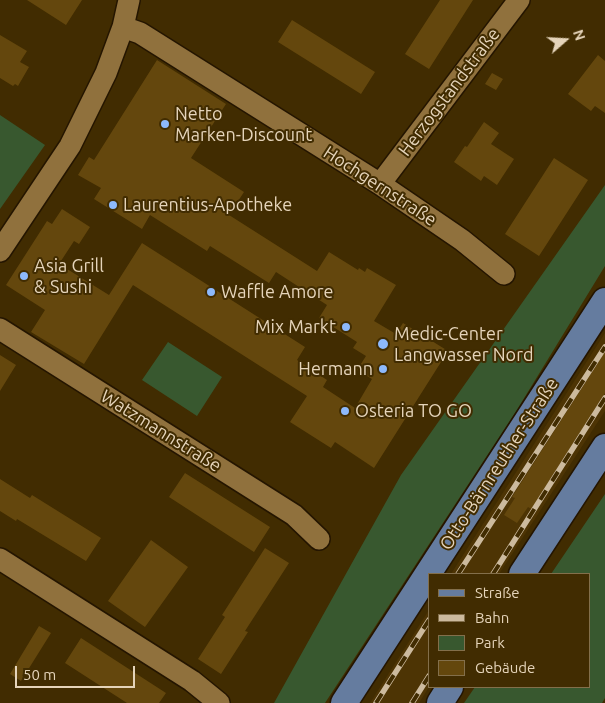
<!DOCTYPE html>
<meta charset="utf-8">
<style>
body{margin:0}
#map{position:relative;width:605px;height:703px;overflow:hidden;background:#412c01;font-family:Ubuntu,sans-serif}
canvas{display:block}
.legend{position:absolute;left:428px;top:573px;width:162px;height:115px;box-sizing:border-box;background:#412c01;border:1px solid #836f4b;margin:0;padding:6px 9px;list-style:none;font-size:15px;color:#e5d4ba}
.legend li{display:flex;align-items:center;gap:10px;height:25px}
.legend b{width:25px;border:1px solid #836f4b}
.north{position:absolute;left:540px;top:15px;width:50px;height:50px;-webkit-text-stroke:4px #412c01;paint-order:stroke;rotate:71deg;font-size:14px;font-weight:700;line-height:20px;text-align:center;color:#e5d4ba}
.north::after{content:'';display:block;margin:auto;width:18px;height:22px;background:#e5d4ba;clip-path:polygon(50% 0,100% 100%,50% 72%,0 100%)}
.scale{position:absolute;left:15px;top:666px;width:120px;height:22px;box-sizing:border-box;border:2px solid #e5d4ba;border-top:0;padding-left:6px;font-size:15px;line-height:18px;white-space:nowrap;color:#e5d4ba;-webkit-text-stroke:4px #412c01;paint-order:stroke}
</style>
<div id="map">
<canvas width="605" height="703"></canvas>
<ul class="legend">
<li><b style="height:6px;background:#657c9f"></b>Straße</li>
<li><b style="height:6px;background:#ccba9e"></b>Bahn</li>
<li><b style="height:14px;background:#38582f"></b>Park</li>
<li><b style="height:14px;background:#64470d"></b>Gebäude</li>
</ul>
<div class="north">N</div>
<div class="scale">50 m</div>
</div>
<script>
const c = document.querySelector('canvas').getContext('2d');
c.lineJoin = 'round';
function paint(path, color) { c.fillStyle = color; c.fill(path, 'evenodd'); }
function trace(path, color, width, dash) { c.strokeStyle = color; c.lineWidth = width; c.lineCap = dash ? 'butt' : 'round'; c.setLineDash(dash || []); c.stroke(path); }
function label(font, color, halo, rows, align = 'center') {
  c.font = font + ' Ubuntu,sans-serif'; c.lineWidth = 4; c.setLineDash([]); c.textBaseline = 'middle'; c.strokeStyle = halo; c.fillStyle = color; for (const [text, x, y, turn = 0] of rows) {
    c.save(); c.translate(x, y); c.rotate((+turn || 0) * Math.PI / 180); c.textAlign = isNaN(turn) ? turn : align; if (halo) c.strokeText(text, 0, 0); c.fillText(text, 0, 0); c.restore();
  }
}
const built = new Path2D(`
 M605 333V411L499 574H451Z
 M429 610V687L419 703H370Z`);
const green = new Path2D(`
 M0 115 45 145 0 209Z
 M605 185V266L515 413 325 703H274L401 475Z
 M168 342 222 377 197 416 142 380Z
 M605 494V698L602 703H464L475 687H589V574H551Z`);
const building = new Path2D(`
 M27 0H82L66 25Z
 M440 0H473L429 69 405 54Z
 M292 20 375 72 361 94 278 42Z
 M0 35 27 51 20 62 29 67 18 86 15 84 13 86 0 78Z
 M598 55 605 61V113L595 106 591 111 568 94Z
 M157 60 226 104 191 158 244 192 229 215 317 271 329 252 358 270 359 268 365 272 367 268 396 285 374 321 396 334 403 323 448 351 374 468 335 442 331 448 290 422 307 396 133 285 84 364 31 332 45 310 6 285 47 221 52 224 62 209 90 227 79 244 74 241 59 264 109 295 142 243 305 347 297 360 327 380 323 387 355 408 372 379 357 370 366 356 353 348 357 342 319 318 327 305 276 272 269 283 210 246 207 251 150 215 142 229 94 199 101 188 78 175 89 157 94 160Z
 M492 73 503 79 496 90 485 84Z
 M484 122 499 133 491 144 514 159 497 185 484 176 481 181 454 162 465 146 467 147Z
 M554 158 588 180 539 256 505 234Z
 M605 352V393L539 497 541 498 533 510 528 507 517 523 504 515 515 498 512 497Z
 M0 355 16 365 0 391Z
 M185 473 270 527 254 552 169 497Z
 M0 479 30 498 32 495 101 538 86 561 17 519 16 521 0 511Z
 M151 540 188 567 145 627 108 601Z
 M265 548 289 563 245 631 248 632 221 674 198 659 225 617 222 615Z
 M39 626 51 633 21 681 10 674Z
 M81 638 166 693 159 703H127L65 663Z`);
const minor = new Path2D(`
 M123 27 140 33 380 184 462 240 504 274
 M380 184 519 0
 M0 251 70 146 106 73 123 27 129 0
 M0 329 294 515 319 539
 M0 559 192 681 219 703`);
const major = new Path2D(`
 M522 574 605 447
 M344 703 605 301
 M440 703 450 687`);
const rail = new Path2D(`
 M458 574 605 347
 M493 574 605 398
 M376 703 429 620
 M412 703 429 676`);
const markers = [
 [165,124,5,"#8db9fc"],
 [113,205,5,"#8db9fc"],
 [24,276,5,"#8db9fc"],
 [211,292,5,"#8db9fc"],
 [346,327,5,"#8db9fc"],
 [383,344,6,"#8db9fc"],
 [383,369,5,"#8db9fc"],
 [345,411,5,"#8db9fc"]
];
const streetNames = [
 ["Herzogstandstraße",449,92,-53],
 ["Hochgernstraße",380,186,33],
 ["Watzmannstraße",161,431,32],
 ["Otto-Bärnreuther-Straße",499,464,-57]
];
const poiNames = [
 ["Netto",175,114],
 ["Marken-Discount",175,135],
 ["Laurentius-Apotheke",123,205],
 ["Asia Grill",34,266],
 ["& Sushi",34,287],
 ["Waffle Amore",221,292],
 ["Mix Markt",336,327,"right"],
 ["Medic-Center",394,334],
 ["Langwasser Nord",394,355],
 ["Hermann",373,369,"right"],
 ["Osteria TO GO",355,411]
];
paint(built, '#4d3404');
paint(green, '#38582f');
paint(building, '#64470d');
trace(minor, '#241500', 24);
trace(major, '#241500', 29);
trace(minor, '#90713d', 21);
trace(major, '#657c9f', 26);
trace(rail, '#ccba9e', 5.5);
trace(rail, '#412c01', 4, [11]);
for (const [x, y, r, color] of markers) { const dot = new Path2D(); dot.arc(x, y, r, 0, 2 * Math.PI); c.fillStyle = color; c.fill(dot); trace(dot, '#412c01', 2); }
label('18px', '#e5d4ba', '#412c01', streetNames);
label('18px', '#e5d4ba', '#412c01', poiNames, 'left');
</script>
